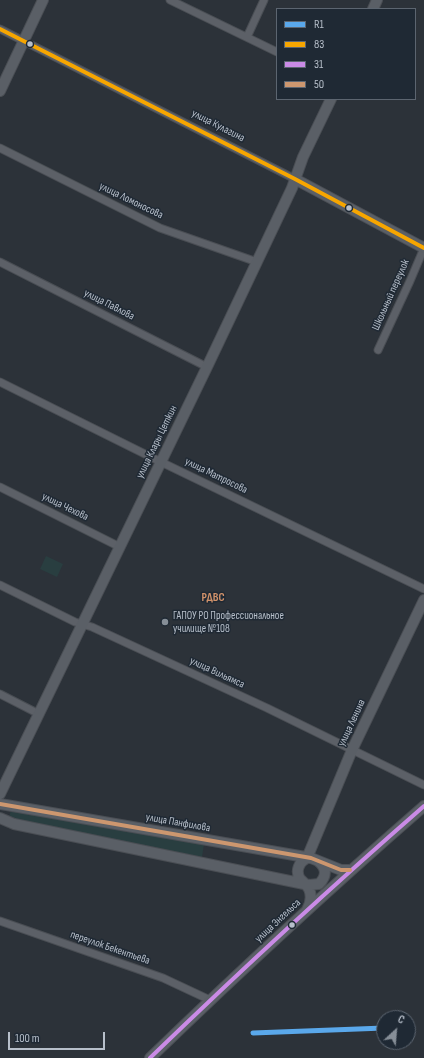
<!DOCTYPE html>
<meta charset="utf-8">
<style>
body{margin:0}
#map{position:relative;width:424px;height:1058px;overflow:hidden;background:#2c3239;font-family:"Sofia Sans Condensed",sans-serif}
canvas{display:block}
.legend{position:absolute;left:276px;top:8px;width:140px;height:92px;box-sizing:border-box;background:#1f2934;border:1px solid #5c6570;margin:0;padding:5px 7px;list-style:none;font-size:12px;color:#b7bfca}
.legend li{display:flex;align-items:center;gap:8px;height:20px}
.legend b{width:20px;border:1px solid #5c6570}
.north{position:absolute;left:376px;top:1010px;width:40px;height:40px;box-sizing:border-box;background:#1f2934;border:1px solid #5c6570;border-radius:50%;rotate:26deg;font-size:11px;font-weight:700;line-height:16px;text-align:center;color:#b7bfca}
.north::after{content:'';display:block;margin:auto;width:14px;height:18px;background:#868e97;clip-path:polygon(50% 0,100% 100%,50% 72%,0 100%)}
.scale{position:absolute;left:8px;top:1032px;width:97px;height:18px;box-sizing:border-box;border:2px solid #b7bfca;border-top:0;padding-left:5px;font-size:12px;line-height:14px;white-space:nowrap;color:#b7bfca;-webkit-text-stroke:3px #1f2934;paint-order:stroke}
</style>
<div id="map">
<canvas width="424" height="1058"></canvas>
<ul class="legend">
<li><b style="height:5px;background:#5aa8eb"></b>R1</li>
<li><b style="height:5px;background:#f7a600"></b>83</li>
<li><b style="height:5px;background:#ca8be6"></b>31</li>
<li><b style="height:5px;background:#cd976f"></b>50</li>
</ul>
<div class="north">С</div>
<div class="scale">100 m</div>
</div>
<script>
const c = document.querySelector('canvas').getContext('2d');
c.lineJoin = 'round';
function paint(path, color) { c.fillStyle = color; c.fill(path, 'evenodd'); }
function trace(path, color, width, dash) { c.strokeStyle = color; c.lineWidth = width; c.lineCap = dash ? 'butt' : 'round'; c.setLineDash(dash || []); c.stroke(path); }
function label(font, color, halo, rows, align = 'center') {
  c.font = font + ' "Sofia Sans Condensed",sans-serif'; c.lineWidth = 3; c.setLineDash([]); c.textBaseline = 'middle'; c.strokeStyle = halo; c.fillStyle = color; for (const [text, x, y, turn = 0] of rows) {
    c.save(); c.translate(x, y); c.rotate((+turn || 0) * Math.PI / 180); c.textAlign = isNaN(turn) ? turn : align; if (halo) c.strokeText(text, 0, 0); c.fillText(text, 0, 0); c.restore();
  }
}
const green = new Path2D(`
 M46 556 63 564 57 577 40 569Z
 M11 808 204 844 202 857 9 820Z`);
const street = new Path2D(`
 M170 0 277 52
 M0 29 295 179
 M247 37 264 0
 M0 148 160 228 257 262
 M0 262 207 367
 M378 350 410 281 424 248
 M0 382 161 462 424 589
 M0 487 120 547
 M0 585 75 622 92 627 267 708 424 785
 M0 694 39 714
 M0 921 163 978 210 1000`);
const secondary = new Path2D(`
 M373 9 377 0
 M0 91 43 0
 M295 179 424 248
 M0 794 207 367 292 188 303 157 331 99
 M0 804 311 858 341 870H350
 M0 818 14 824 309 885 319 884C327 876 327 868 318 861
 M307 858 352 750 424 600
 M307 858C299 862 295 871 300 879 303 882 307 885 309 889 312 896 311 903 307 910
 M150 1058C239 972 331 887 424 806`);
const bus1 = new Path2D(`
 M0 29 295 179 424 248`);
const bus2 = new Path2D(`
 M150 1058C239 972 331 887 424 806`);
const bus3 = new Path2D(`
 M0 804 311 858 341 870H350`);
const rail1 = new Path2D(`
 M253 1033 384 1028`);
const markers = [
 [30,44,3.5,"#b7bfca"],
 [349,208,3.5,"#b7bfca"],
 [165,622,4,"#868e97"],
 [292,925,3.5,"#b7bfca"]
];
const streetNames = [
 ["улица Кулагина",218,126,27],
 ["улица Ломоносова",131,201,26],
 ["Школьный переулок",391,295,-66],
 ["улица Павлова",109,305,27],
 ["улица Клары Цеткин",157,442,-64],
 ["улица Матросова",216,476,26],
 ["улица Чехова",65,507,26],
 ["улица Вильямса",217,673,25],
 ["улица Ленина",352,723,-65],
 ["улица Панфилова",178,823,10],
 ["улица Энгельса",278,921,-43],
 ["переулок Бекентьева",110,948,19]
];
const poiNames = [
 ["ГАПОУ РО Профессиональное",173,616],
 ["училище №108",173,629]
];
const neighbourhoodNames = [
 ["РДВС",213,598]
];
paint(green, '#293e40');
trace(street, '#4a4e54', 9);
trace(secondary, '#4a4e54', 12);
trace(street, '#5c6067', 7);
trace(secondary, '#5a5f66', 10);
trace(bus1, '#f7a600', 4);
trace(bus2, '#ca8be6', 4);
trace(bus3, '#cd976f', 4);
trace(rail1, '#5aa8eb', 5);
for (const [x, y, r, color] of markers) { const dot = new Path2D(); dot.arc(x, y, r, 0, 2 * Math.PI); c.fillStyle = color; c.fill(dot); trace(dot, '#1f2934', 1.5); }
label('11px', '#b7bfca', '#1f2934', streetNames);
label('11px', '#b7bfca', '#1f2934', poiNames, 'left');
label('bold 12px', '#d1926a', '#1f2934', neighbourhoodNames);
</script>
